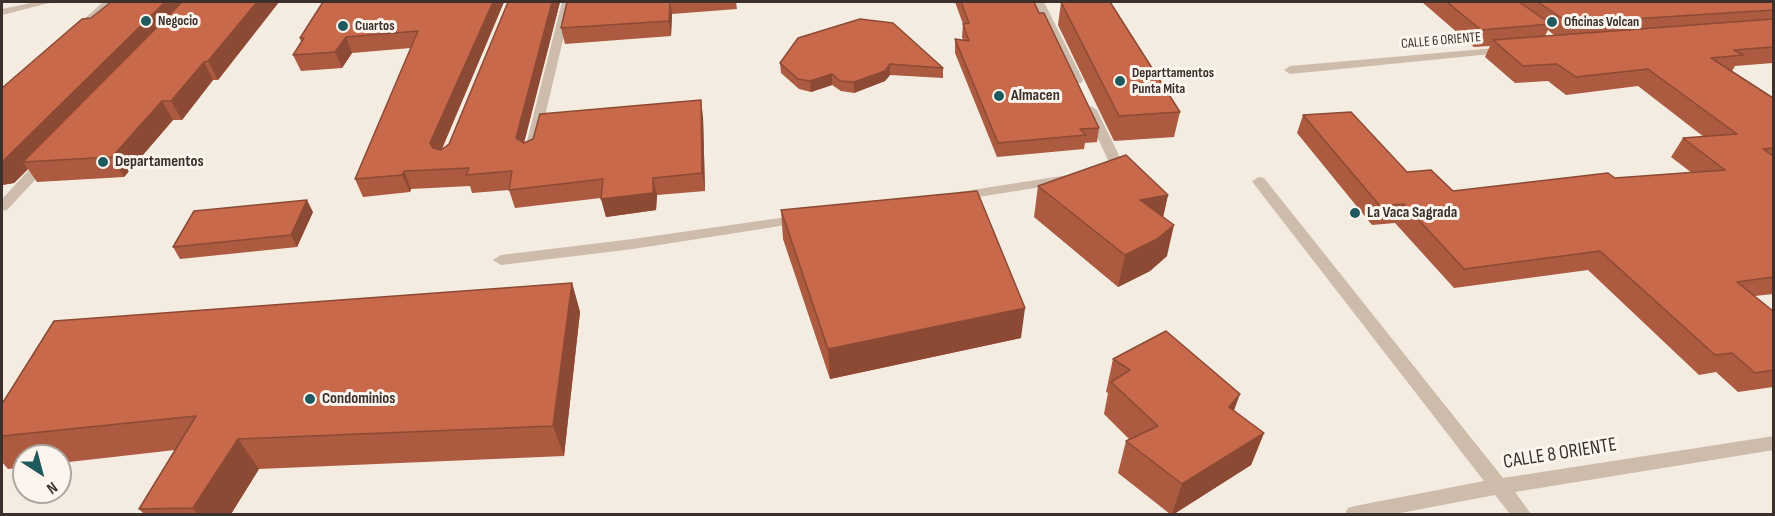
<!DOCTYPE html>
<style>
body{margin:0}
#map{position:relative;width:1775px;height:516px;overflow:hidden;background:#f4ebe1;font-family:"Sofia Sans Condensed",sans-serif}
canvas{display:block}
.frame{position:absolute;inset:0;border:3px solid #3b302b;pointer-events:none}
.north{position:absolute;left:12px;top:444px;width:60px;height:60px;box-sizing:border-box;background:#fbf5ee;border:2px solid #aea6a0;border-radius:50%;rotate:144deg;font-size:16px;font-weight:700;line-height:24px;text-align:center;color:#3b302b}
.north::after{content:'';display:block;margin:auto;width:21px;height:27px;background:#1f5a5e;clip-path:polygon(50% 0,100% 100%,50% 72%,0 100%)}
</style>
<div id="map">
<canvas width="1775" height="516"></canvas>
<div class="frame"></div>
<div class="north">N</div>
</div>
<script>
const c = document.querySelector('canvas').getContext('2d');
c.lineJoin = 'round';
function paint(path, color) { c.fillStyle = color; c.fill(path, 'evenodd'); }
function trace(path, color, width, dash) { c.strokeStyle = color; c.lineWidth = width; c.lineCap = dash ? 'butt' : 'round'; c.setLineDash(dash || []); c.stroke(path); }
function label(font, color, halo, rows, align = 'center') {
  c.font = font + ' "Sofia Sans Condensed",sans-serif'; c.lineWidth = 6; c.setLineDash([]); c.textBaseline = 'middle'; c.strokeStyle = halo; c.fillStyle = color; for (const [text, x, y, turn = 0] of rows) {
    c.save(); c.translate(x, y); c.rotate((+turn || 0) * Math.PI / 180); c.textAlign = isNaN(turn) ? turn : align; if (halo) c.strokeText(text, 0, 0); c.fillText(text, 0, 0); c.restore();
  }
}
const minor = new Path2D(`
 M36 2H53L2 15V9Z
 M103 2H114L80 34H72V30Z
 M562 2H572L539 141 533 145 527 141Z
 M1034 2H1044L1083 80 1081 83H1073L1071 80Z
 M1507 47 1511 48V52L1290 74 1284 70 1290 66Z
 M1091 106 1097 110 1127 172 1125 175 1113 177 1106 173 1112 169 1085 110Z
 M45 157 52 161 50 164 7 210 2 211V199L40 158Z
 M1068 175 1075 179 1073 182 959 200 952 196 959 192Z
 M1259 177 1264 178 1503 478 1774 436V450L1515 492 1531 514H1510L1495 495 1395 514H1345L1348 508 1355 506 1484 481 1254 184 1252 181Z
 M801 215 806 216 808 219 806 222 633 249 501 265 493 260 501 255 633 239Z`);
const wall = new Path2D(`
 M111 2H279L218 80H213L182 120H173L124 177 37 182 28 169 14 183 2 185 100 12Z
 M504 2 442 149 449 144 508 2H560L524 142 703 117 705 191 657 195 656 210 606 217 601 198 515 208 509 190 472 193 470 186 411 189 410 192 363 197 355 179 411 48 352 53 342 68 301 71 293 55 301 42 300 38Z
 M567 2H736L737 9 672 14 671 36 565 44 561 28Z
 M955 2H1034L1099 128 1097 142 1085 143 1084 149 997 157 955 53V39L963 40 962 37 963 24Z
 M1061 2 1180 112 1174 137 1114 141 1058 25Z
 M1422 2H1773V63L1735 66 1732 71 1773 98V294L1755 296 1773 311V387L1738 392 1716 372 1699 375 1588 270 1454 288 1395 223 1372 225 1297 133 1303 115 1407 172 1453 191 1692 173 1671 157 1683 138 1704 137 1638 86 1566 95 1548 81 1515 83 1485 57 1490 46 1474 47ZM1548 30 1555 36H1545Z
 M798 38 943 68V78L890 75 885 81 854 93 841 91 832 85 811 92 799 89 781 73 780 63Z
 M1038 186 1168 195 1163 217 1167 256 1150 271 1118 287 1034 217Z
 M781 210 1021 338 830 379 783 239Z
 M313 212 297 247 180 259 173 247Z
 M572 283 580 312 564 456 259 469 231 514H144L139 509 175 450 60 463V456H24V467L8 469 2 462V404Z
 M1113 359 1234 411 1264 433 1251 465 1174 514H1170L1118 473 1126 441 1129 439 1104 414 1108 393 1106 392Z`);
const shadedWall = new Path2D(`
 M165 2H191L23 162 28 169 14 183 2 185V162Z
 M257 2H279L218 80 208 61Z
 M493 2H504L437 160 430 143Z
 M552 2H560L521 155 516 138Z
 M670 2 672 14 671 36 669 21Z
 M346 37 352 53 342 68 335 52Z
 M204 62 213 80 182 120 171 101Z
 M890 64V75L885 81 854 93V82Z
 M832 74V85L811 92 810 81Z
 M701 100 703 117 705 191 702 173Z
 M162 101 173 120 124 177 112 157Z
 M404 171 411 189 410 192 402 175Z
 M653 178 657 195 656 210 606 217 601 199Z
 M1168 195 1161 226 1140 200Z
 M307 200 313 212 297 247 291 235Z
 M1174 225 1167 256 1150 271 1118 287 1125 255Z
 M572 283 580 312 564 456 553 426Z
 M1025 308 1021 338 830 379 828 349Z
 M1240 394 1228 427 1229 407Z
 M1264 433 1251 465 1174 514H1172L1182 484Z
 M238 439 259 469 231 514H198L193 508Z`);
const building = new Path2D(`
 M111 2H165L2 162V88L82 19 91 18Z
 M182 2H257L208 61 204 62 171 101H162L112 157 23 162Z
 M323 2H493L430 143 433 148 441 150 449 144 508 2H552L516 138 524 143 533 139 540 114 701 100 702 173 653 178V193L601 199 603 179 509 190 512 171 466 175 469 168 404 171 402 175 355 179 418 31 346 37 335 52 293 55 304 38H300Z
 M567 2H670L669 21 561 28Z
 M961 2H1034L1039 13H1044L1099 128 1080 129 1086 135 998 143 955 39 969 41 963 24 969 23Z
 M1061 2H1110L1180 112 1119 116Z
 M1447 2H1519L1551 24 1481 30Z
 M1538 2H1773V10L1569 23Z
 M860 19 893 23 943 68 890 64 885 71 854 82 840 81 832 74 810 81 798 79 780 63 798 38Z
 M1773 19V47L1734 50 1743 55 1711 58 1773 98V148L1763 149 1773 156V277L1737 282 1773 311V370L1755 373 1732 353 1715 355 1600 251 1464 269 1404 204 1380 206 1303 115 1351 112 1407 172 1431 170 1453 191 1608 173 1615 178 1725 170 1683 138 1737 134 1648 69 1576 77 1557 64 1523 66 1493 40Z
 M1126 155 1168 195 1140 200 1174 225 1157 239 1125 255 1038 186Z
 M977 191 1025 308 828 349 781 210Z
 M307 200 291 235 173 247 194 211Z
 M572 283 553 426 238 439 193 508 139 509 196 416 2 436V404L54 321Z
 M1166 331 1240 394 1229 407 1264 433 1182 484 1126 441 1158 426 1111 382 1130 370 1113 359Z`);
const markers = [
 [146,21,6,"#1f5a5e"],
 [1552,22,6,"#1f5a5e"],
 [343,26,6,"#1f5a5e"],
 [1120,81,6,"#1f5a5e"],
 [999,96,6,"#1f5a5e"],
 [103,162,6,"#1f5a5e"],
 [1355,213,6,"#1f5a5e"],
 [310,399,6,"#1f5a5e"]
];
const farPoinames = [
 ["Negocio",158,21],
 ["Oficinas Volcan",1564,22],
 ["Cuartos",355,26],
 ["Departtamentos",1132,73],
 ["Punta Mita",1132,89]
];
const farStreetnames = [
 ["CALLE 6 ORIENTE",1441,41,-5]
];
const poiNames = [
 ["Almacen",1011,96],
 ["Departamentos",115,162],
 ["La Vaca Sagrada",1367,213],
 ["Condominios",322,399]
];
const nearStreetnames = [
 ["CALLE 8 ORIENTE",1560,454,-9]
];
paint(minor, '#cdbbac');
paint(wall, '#ac5a40');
paint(shadedWall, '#8c4a34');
paint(building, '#c8694b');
trace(building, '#8c4a34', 1.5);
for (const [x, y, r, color] of markers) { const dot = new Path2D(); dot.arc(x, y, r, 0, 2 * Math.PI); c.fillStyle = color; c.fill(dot); trace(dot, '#fbf5ee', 2); }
label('bold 14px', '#3b302b', '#fbf5ee', farPoinames, 'left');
label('14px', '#3b302b', '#fbf5ee', farStreetnames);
label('bold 16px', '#3b302b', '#fbf5ee', poiNames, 'left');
label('20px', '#3b302b', '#fbf5ee', nearStreetnames);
</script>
